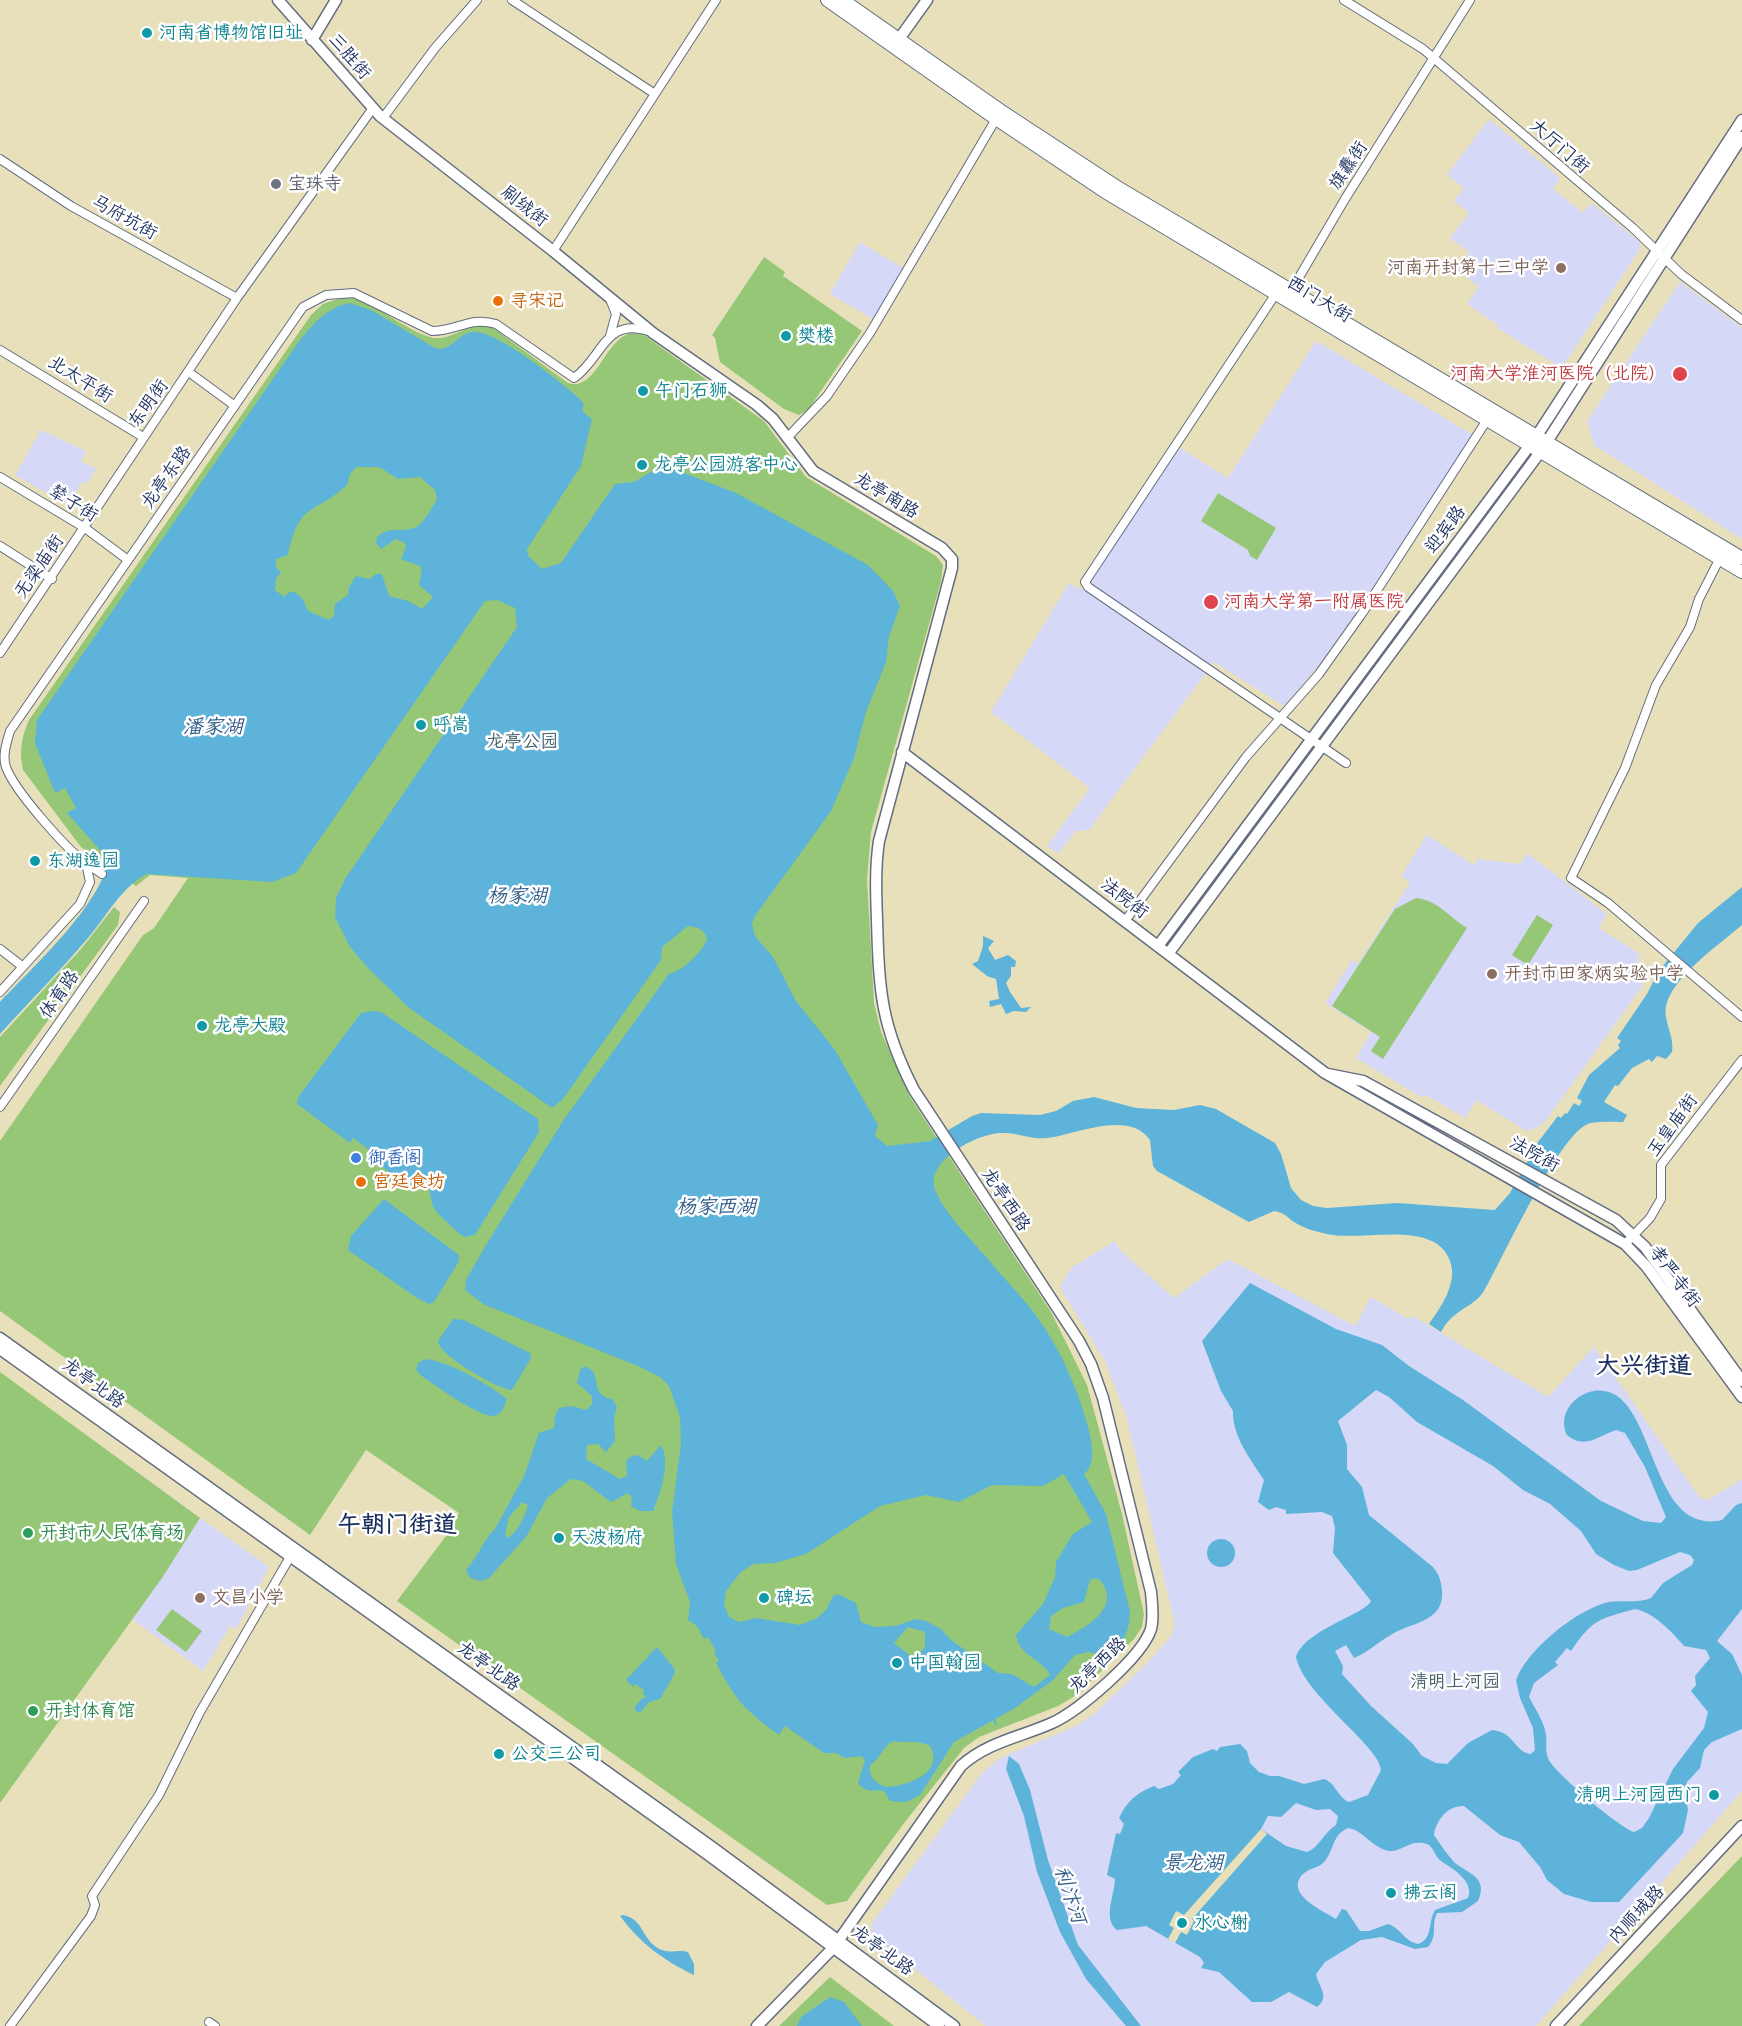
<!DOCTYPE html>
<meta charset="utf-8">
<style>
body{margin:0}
canvas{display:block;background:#e8e0bb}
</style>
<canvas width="1742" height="2026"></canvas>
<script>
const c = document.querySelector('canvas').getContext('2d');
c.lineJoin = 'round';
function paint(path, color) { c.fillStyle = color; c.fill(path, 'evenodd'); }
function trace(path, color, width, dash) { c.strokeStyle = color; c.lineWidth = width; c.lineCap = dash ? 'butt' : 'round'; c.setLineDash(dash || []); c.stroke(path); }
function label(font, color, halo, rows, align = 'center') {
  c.font = font + ' Pangolin,"LXGW WenKai TC",sans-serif'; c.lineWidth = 5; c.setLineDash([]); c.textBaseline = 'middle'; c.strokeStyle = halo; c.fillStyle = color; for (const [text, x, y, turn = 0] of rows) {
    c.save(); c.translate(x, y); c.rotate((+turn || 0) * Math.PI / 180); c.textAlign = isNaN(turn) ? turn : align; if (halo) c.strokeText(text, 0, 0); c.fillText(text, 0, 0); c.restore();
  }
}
const built = new Path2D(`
 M1489 119 1560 178 1553 189 1583 213 1591 203 1639 241 1640 249 1562 368 1497 328 1498 325 1467 304 1479 287 1456 269 1469 252 1450 238 1469 213 1454 201 1464 188 1447 175Z
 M860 242 903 268 873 319 830 294Z
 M1680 282 1742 328V539L1594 445 1587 421Z
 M1316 341 1473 435 1356 613 1318 666 1284 706 1214 662 1089 830 1076 831 1058 854 1047 846 1090 788 991 712 1069 583 1081 590 1180 448 1228 478Z
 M41 430 86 451 81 461 96 469 87 484 82 482 68 505 15 475Z
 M1427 835 1474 865 1477 859 1520 864 1527 853 1607 914 1599 928 1638 953 1643 985 1547 1119 1538 1127 1527 1131 1476 1100 1465 1118 1426 1095 1421 1097 1356 1058 1371 1032 1325 1003 1352 960 1358 964 1410 882 1401 876Z
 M1115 1241 1120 1250 1174 1298 1228 1259 1355 1326 1371 1297 1408 1319 1413 1316 1548 1397 1594 1347 1700 1498 1708 1500 1742 1479V1791L1536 2026H986L872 1935V1923L982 1773 1000 1758 1076 1726 1093 1715 1152 1658 1172 1635 1175 1625 1127 1418 1105 1361 1060 1287 1071 1268Z
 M200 1518 269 1567 236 1629 230 1626 203 1671 132 1619Z`);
const green = new Path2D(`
 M764 257 785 272 783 276 862 331 808 410 799 415 784 409 720 362 715 338 712 335Z
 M349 295 360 298C376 307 417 336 434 338 454 340 472 319 492 327L568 383C600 393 606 326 641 333L764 421 806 477 936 556 943 565 941 581 871 832 867 879 874 1003 881 1032 910 1097 1051 1312 1087 1385 1122 1514 1144 1614 1142 1627 1134 1639 1078 1694 1058 1706 979 1737 964 1748 904 1823 847 1901 827 1905 397 1601 452 1528 459 1513 366 1450 310 1535 0 1311V1141L143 935 154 928 188 878 150 875 136 886 81 847 23 770C19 751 21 738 29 720L311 315 323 304Z
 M1218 493 1276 528 1257 560 1250 556 1248 550 1201 521Z
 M1416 898C1438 900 1449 917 1467 928L1383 1059 1371 1051 1380 1037 1332 1006 1395 909Z
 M114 907 120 912 118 925 0 1086V1037L81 949Z
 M1537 915 1553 925 1528 965 1512 955Z
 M0 1372 200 1518 162 1578 0 1803Z
 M172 1609 202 1631 186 1652 156 1630Z
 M1742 1856V2026H1579Z
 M830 1977 894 2026H779Z`);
const water = new Path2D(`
 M349 303 371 310 435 348C452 352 457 334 472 332 494 328 562 383 580 399L584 405 582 411 592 419 581 466 527 549 528 556 542 569 561 563 615 484 634 482 663 465 736 493 868 565 893 591 900 606 889 637 886 662 866 712 854 758 831 811 755 916 752 924 755 936 773 957 796 1001 835 1050 878 1125 875 1136 887 1146 930 1141 972 1116 981 1113 1040 1115 1056 1111 1073 1101 1094 1097 1136 1108 1174 1110 1200 1105 1216 1109 1275 1143 1281 1154 1291 1188 1301 1200 1313 1206 1327 1208 1397 1203 1495 1210 1510 1193 1538 1142 1558 1116 1561 1118 1565 1113 1567 1114 1574 1103 1579 1106 1582 1101 1577 1098 1589 1075 1620 1048 1618 1045 1621 1041 1617 1038 1647 994 1658 972 1698 923 1742 887V925C1721 943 1672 977 1666 1006 1663 1021 1675 1037 1672 1052L1666 1059 1657 1056 1652 1062 1649 1059 1632 1068 1618 1086 1615 1085 1604 1102 1627 1115 1623 1122C1613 1122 1596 1121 1588 1124 1559 1134 1502 1260 1484 1291 1473 1308 1453 1309 1441 1332L1429 1324C1441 1307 1458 1283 1450 1261 1436 1220 1367 1240 1333 1235 1320 1233 1305 1229 1294 1222 1287 1217 1283 1212 1274 1211L1249 1222 1157 1171 1153 1166 1150 1140C1129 1109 1074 1135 1047 1138 1031 1140 1017 1132 1002 1133 978 1133 922 1161 936 1192 946 1215 969 1237 986 1257 1005 1280 1028 1302 1044 1327 1064 1357 1080 1396 1089 1431 1092 1444 1096 1465 1084 1474L1106 1514 1130 1612C1130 1632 1122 1646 1106 1658L1089 1652 1075 1655 1053 1680 1015 1708 954 1742 920 1795 906 1802 890 1801 884 1791C874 1790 865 1793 858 1783L865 1760 861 1756 845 1758 836 1753H824L785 1726 779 1735C746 1711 735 1700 716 1663L719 1661 714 1653 716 1652 708 1637 704 1639 697 1626 688 1620 690 1602 676 1564 672 1512 681 1443 680 1417 669 1386 660 1377 638 1366 483 1304 465 1290 466 1280 486 1245 563 1121 669 974C684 970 700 954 707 940 706 930 698 927 688 926L662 947 661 960 563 1099 552 1108 408 1007 367 967 350 947 335 917 336 898 345 879 517 627 515 608 497 600 485 601 296 873 272 882 147 874C121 887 107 916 88 938 60 971 29 1002 0 1034V1002C31 969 103 903 108 859L67 813 76 808 65 788 55 793 35 743 37 720 300 340C313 324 328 307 349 303ZM356 467H379L398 479 420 477 435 490 437 499C433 506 424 522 418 526 404 534 389 525 377 537L376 543 381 549 396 539 405 543 406 547 401 559 422 567 419 585 433 597 422 609 408 601 389 596 382 574H376L369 579 356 576 349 587 348 595 335 604 334 616 329 620 308 611C304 602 301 591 289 592L284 597 275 590 276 579 281 572 276 568V559L288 555C300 500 313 516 347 485L350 474ZM1064 1474 1092 1522 1073 1534 1056 1562 1055 1577 1043 1604 1016 1635C1019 1656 1041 1658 1050 1675L1034 1687 1012 1674 998 1673 951 1640 941 1629 926 1621 916 1619 895 1626 875 1627 861 1622 856 1603 838 1594 833 1596 826 1610 817 1618 800 1625 756 1618 739 1622 729 1617 724 1604 726 1591 741 1572 753 1564 775 1563 806 1554 880 1506 926 1495 959 1502 992 1485 1043 1486ZM1094 1578 1100 1580C1122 1607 1087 1627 1067 1637L1049 1629 1051 1616 1063 1608 1084 1602 1090 1580ZM908 1627 925 1632V1647L917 1656 909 1655 894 1643ZM894 1741C908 1744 917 1739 930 1746 945 1773 907 1786 886 1787 876 1783 868 1777 870 1765 881 1759 883 1745 894 1741Z
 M983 936 994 941 988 948 995 960 1008 955 1016 961 1015 967H1011V976L1006 983 1010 992 1021 1008 1031 1007 1026 1012 1014 1011 1006 1014 1001 1004 990 1007 989 1001 999 999 996 979 987 976 972 964 978 961 983 946Z
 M373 1011 381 1012 538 1119 539 1132 475 1235 464 1237C456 1231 442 1218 436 1211 424 1196 440 1174 406 1185L372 1159 375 1154 353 1138 350 1143 297 1104 299 1096 361 1013Z
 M384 1199 459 1255V1261L434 1302 429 1304 417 1298 348 1250 351 1236Z
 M1250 1283 1336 1329 1382 1345 1409 1366 1463 1400 1601 1501 1643 1521 1661 1523 1666 1517 1645 1467 1625 1433 1616 1430C1598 1436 1585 1450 1567 1435 1557 1415 1574 1394 1594 1391 1658 1382 1645 1538 1722 1520L1736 1505 1742 1503V1609L1717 1641 1732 1654 1742 1675V1729L1712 1742 1704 1750 1700 1768 1687 1782 1685 1789 1688 1810 1683 1833 1619 1902H1591L1564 1894 1547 1880 1540 1867 1519 1842 1500 1835 1464 1806C1448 1805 1436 1820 1434 1835 1440 1844 1447 1854 1454 1862 1468 1874 1489 1877 1478 1901L1462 1912 1437 1913C1431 1924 1438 1936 1428 1947L1415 1949 1382 1937 1361 1940 1325 1962 1316 1974C1318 1986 1331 1997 1317 2007L1289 1992 1271 2002H1252L1219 1972 1201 1968 1204 1963 1200 1957 1146 1926 1117 1930C1102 1919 1115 1894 1115 1879L1107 1875 1116 1833 1120 1834 1124 1824 1119 1818C1126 1802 1138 1792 1154 1786L1159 1789 1173 1784 1181 1775 1178 1772 1193 1757 1213 1749 1217 1751 1220 1747 1240 1744 1247 1751 1250 1763 1259 1772 1270 1776H1279L1304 1784 1324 1779C1336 1783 1337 1797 1349 1802L1368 1795 1381 1770C1380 1746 1304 1696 1296 1657 1304 1630 1366 1614 1371 1601L1333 1553 1335 1528 1332 1516 1322 1512 1286 1514V1510L1276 1507 1269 1510 1258 1502 1264 1480C1251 1460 1232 1436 1233 1411L1221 1391 1202 1341ZM1376 1390 1389 1397 1417 1422 1493 1466 1523 1490 1550 1504 1581 1531 1596 1554 1614 1565 1629 1571 1637 1570 1680 1552 1690 1555 1694 1560 1692 1565 1663 1583 1651 1598C1638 1604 1619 1599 1605 1603 1574 1612 1527 1650 1516 1680L1520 1698 1533 1728 1535 1750 1531 1754C1514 1752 1515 1732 1492 1730L1468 1743 1447 1764 1436 1763 1422 1756 1413 1744 1371 1706 1342 1674 1343 1666 1335 1651 1346 1645 1354 1658C1369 1652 1379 1641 1394 1633 1414 1622 1445 1621 1442 1590 1441 1581 1439 1574 1433 1567L1369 1515 1362 1487 1347 1469V1445L1338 1421ZM1635 1609C1653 1612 1672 1632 1684 1646L1706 1650 1710 1658 1695 1676 1696 1685 1691 1691 1708 1712 1704 1728 1673 1769 1649 1818 1642 1828 1634 1832C1620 1828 1552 1771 1548 1758 1545 1751 1547 1742 1546 1735 1544 1721 1535 1709 1529 1697L1534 1683 1558 1665 1555 1662 1567 1648 1571 1651C1593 1618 1600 1619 1635 1609ZM1296 1803 1316 1810 1330 1809 1338 1816 1336 1825C1324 1832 1320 1847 1307 1852L1286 1846 1261 1829 1268 1816 1281 1817ZM1348 1828C1362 1829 1372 1848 1389 1851 1401 1853 1411 1837 1429 1845 1434 1849 1436 1858 1441 1861 1452 1868 1475 1882 1468 1898L1435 1910C1428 1921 1433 1940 1418 1944 1404 1941 1401 1928 1388 1924L1369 1931H1360L1346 1910 1342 1909 1336 1919C1323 1911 1285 1894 1302 1875 1308 1868 1320 1868 1325 1861 1335 1848 1332 1835 1348 1828Z
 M453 1319 464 1320 530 1353 531 1358 512 1390C498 1389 438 1355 438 1341Z
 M426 1359C450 1362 488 1384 507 1399 505 1404 503 1412 497 1415 485 1422 435 1385 423 1377L416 1370 418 1363Z
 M585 1366 593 1371C599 1384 594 1396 612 1399L617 1407 614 1418 615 1441 606 1452 598 1444 587 1445 586 1459 620 1479 627 1476 626 1461 632 1456 638 1455 647 1461 661 1445C671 1463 660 1494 653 1511H640L631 1506 632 1497 628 1493 611 1502 583 1481 571 1479 547 1498 526 1537 489 1578 481 1581 470 1578 466 1570C479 1556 483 1540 495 1529L524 1476 539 1433 554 1428 555 1416 559 1408 571 1406 587 1410 592 1404V1396L577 1383 580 1370ZM522 1502 528 1505C526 1515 516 1534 508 1538L505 1534 509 1517Z
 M1207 1553a14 14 0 1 1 28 0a14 14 0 1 1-28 0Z
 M657 1647 674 1668 675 1673 660 1699 646 1703V1697L643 1694 644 1690 635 1684 633 1687 626 1680Z
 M1009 1756 1019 1764 1030 1790 1048 1860 1078 1945 1141 2026H1126L1086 1979 1060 1932 1037 1872 1024 1816 1006 1769Z
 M623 1915C643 1919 641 1936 656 1947 667 1955 678 1949 688 1952L694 1964V1975C663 1960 641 1944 620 1916Z
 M830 1997 844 2002 862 2026H797L801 2017Z`);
const pier = new Path2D(`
 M1261 1829 1267 1834 1192 1919 1194 1921 1187 1935 1181 1932 1175 1943 1168 1939 1174 1928 1169 1925 1176 1911 1184 1915Z`);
const stream = new Path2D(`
 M994 1720 996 1724`);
const canal = new Path2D(`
 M639 1708 644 1702`);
const street = new Path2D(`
 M512 0 655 94
 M1344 0 1423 49 1633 228 1681 274 1742 320
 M383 118 435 48 477 0
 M0 159 71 206 237 298
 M553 251 716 0
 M1291 291 1345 199 1470 0
 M1275 295 1085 582 1088 587 1346 763
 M610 336 616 314 610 299
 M0 350 143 437
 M190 373 235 406
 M787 438 827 396 870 333 996 119
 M0 477 85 528 128 560
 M0 546 52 579
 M1720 558 1699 599 1690 627 1656 685 1625 768 1571 878 1608 903 1742 1017
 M0 653 237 298 373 108
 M86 863 102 874
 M1125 921 1246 757 1319 674 1363 612 1487 420
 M0 949 23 967
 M0 992 80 904 90 882 86 863C66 849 14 790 6 767 2 755 7 742 10 731L303 307 326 295 354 293 432 331C458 331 469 316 496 324L574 378C603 358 604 317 649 331
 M0 1107 144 901
 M1625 1244 1650 1218 1661 1199V1165L1742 1060
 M209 2022 215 2026
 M10 2026 91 1916 95 1905 92 1896 159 1795 200 1712 290 1557`);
const secondary = new Path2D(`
 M278 0 380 116 553 251 653 333 757 405 773 419 813 471 942 548 952 559V568L879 841C875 867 876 894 877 920 879 991 881 1026 914 1090L1079 1341 1091 1364 1103 1398 1151 1592C1152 1604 1154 1617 1151 1629 1142 1657 1079 1711 1052 1723 1021 1737 987 1742 961 1766L834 1947 757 2026
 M312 40 336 0
 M894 46 927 0
 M902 752 1325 1073 1625 1244 1646 1266 1742 1397
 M1158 946 1536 437 1742 120
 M1168 954 1541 451 1742 137
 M1328 1074 1363 1081 1616 1220 1645 1247 1742 1381
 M0 1338 712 1847 954 2026
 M0 1349 707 1854 939 2026
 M1556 2026 1742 1826`);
const primary = new Path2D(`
 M827 0 996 119 1105 192 1742 572
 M843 0 1000 110 1119 188 1742 558`);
const markers = [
 [147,33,6,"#0f9aa8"],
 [276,184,6,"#6b7280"],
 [1561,268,6,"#8d6e63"],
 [498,301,6,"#e8710a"],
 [786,336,6,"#0f9aa8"],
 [1680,374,8,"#e0444e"],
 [643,391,6,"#0f9aa8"],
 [642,465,6,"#0f9aa8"],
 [1211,602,8,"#e0444e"],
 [421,725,6,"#0f9aa8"],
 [35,861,6,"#0f9aa8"],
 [1492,974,6,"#8d6e63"],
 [202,1026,6,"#0f9aa8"],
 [356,1158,6,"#3f7fe0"],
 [361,1182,6,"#e8710a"],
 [28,1533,6,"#2e9e5b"],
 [559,1538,6,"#0f9aa8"],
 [200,1598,6,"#8d6e63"],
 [764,1598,6,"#0f9aa8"],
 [897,1663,6,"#0f9aa8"],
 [33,1711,6,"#2e9e5b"],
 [499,1754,6,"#0f9aa8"],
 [1714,1795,6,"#0f9aa8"],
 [1391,1893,6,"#0f9aa8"],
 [1182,1923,6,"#0f9aa8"]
];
const cultureNames = [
 ["河南省博物馆旧址",159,33],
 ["樊楼",798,336],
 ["午门石狮",655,391],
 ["龙亭公园游客中心",654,465],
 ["呼嵩",433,725],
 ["东湖逸园",47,861],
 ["龙亭大殿",214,1026],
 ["天波杨府",571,1538],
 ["碑坛",776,1598],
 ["中国翰园",909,1663],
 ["公交三公司",511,1754],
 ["清明上河园西门",1702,1795,"right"],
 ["拂云阁",1403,1893],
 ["水心榭",1194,1923]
];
const streetNames = [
 ["三胜街",349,57,49],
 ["大厅门街",1559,147,41],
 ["旗纛街",1349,166,-57],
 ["刷绒街",524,207,38],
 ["马府坑街",124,218,29],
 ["西门大街",1319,300,31],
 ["北太平街",80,380,32],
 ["东明街",149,404,-54],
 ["龙亭东路",167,478,-55],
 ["龙亭南路",886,496,31],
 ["辇子街",73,504,32],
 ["迎宾路",1446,530,-53],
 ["无梁庙街",40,567,-56],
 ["法院街",1124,899,37],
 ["体育路",60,995,-55],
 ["玉皇庙街",1673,1126,-54],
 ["法院街",1534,1155,29],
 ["龙亭西路",1005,1200,56],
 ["孝严寺街",1674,1277,53],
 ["龙亭北路",93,1384,36],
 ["龙亭西路",1098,1666,-44],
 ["龙亭北路",488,1667,35],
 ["内顺城路",1637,1915,-47],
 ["龙亭北路",882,1951,36]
];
const worshipNames = [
 ["宝珠寺",288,184]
];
const educationNames = [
 ["河南开封第十三中学",1549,268,"right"],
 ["开封市田家炳实验中学",1504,974],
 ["文昌小学",212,1598]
];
const foodNames = [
 ["寻宋记",510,301],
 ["宫廷食坊",373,1182]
];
const healthNames = [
 ["河南大学淮河医院（北院）",1666,374],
 ["河南大学第一附属医院",1224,602,"left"]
];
const parkNames = [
 ["龙亭公园",522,742],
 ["清明上河园",1455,1682]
];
const shopNames = [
 ["御香阁",368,1158]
];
const leisureNames = [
 ["开封市人民体育场",40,1533],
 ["开封体育馆",45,1711]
];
const waterNames = [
 ["潘家湖",213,728],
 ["杨家湖",517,897],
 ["杨家西湖",716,1208],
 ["景龙湖",1193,1864],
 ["利汴河",1069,1895,71]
];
const districtNames = [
 ["大兴街道",1644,1367],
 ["午朝门街道",397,1526]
];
paint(built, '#d6d8f8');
paint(green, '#95c777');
paint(water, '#5db3d9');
paint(pier, '#e8e0bb');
trace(stream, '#5db3d9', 2);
trace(canal, '#5db3d9', 8);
trace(street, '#636d7f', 10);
trace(secondary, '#636d7f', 13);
trace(primary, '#636d7f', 14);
trace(street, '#fff', 8);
trace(secondary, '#fff', 10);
trace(primary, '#fff', 12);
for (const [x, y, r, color] of markers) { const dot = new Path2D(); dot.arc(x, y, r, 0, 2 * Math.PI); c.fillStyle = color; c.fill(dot); trace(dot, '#fff', 2); }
label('18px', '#0d838f', '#fff', cultureNames, 'left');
label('18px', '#1b2f5e', '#fff', streetNames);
label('18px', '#5b616d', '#fff', worshipNames, 'left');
label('18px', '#785e54', '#fff', educationNames, 'left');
label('18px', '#c56008', '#fff', foodNames, 'left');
label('18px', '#be3a42', '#fff', healthNames, 'right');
label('18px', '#405d66', '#fff', parkNames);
label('18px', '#366cbe', '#fff', shopNames, 'left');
label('18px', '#27864d', '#fff', leisureNames, 'left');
label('italic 20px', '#325d89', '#fff', waterNames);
label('bold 24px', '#1b2f5e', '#fff', districtNames);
</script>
